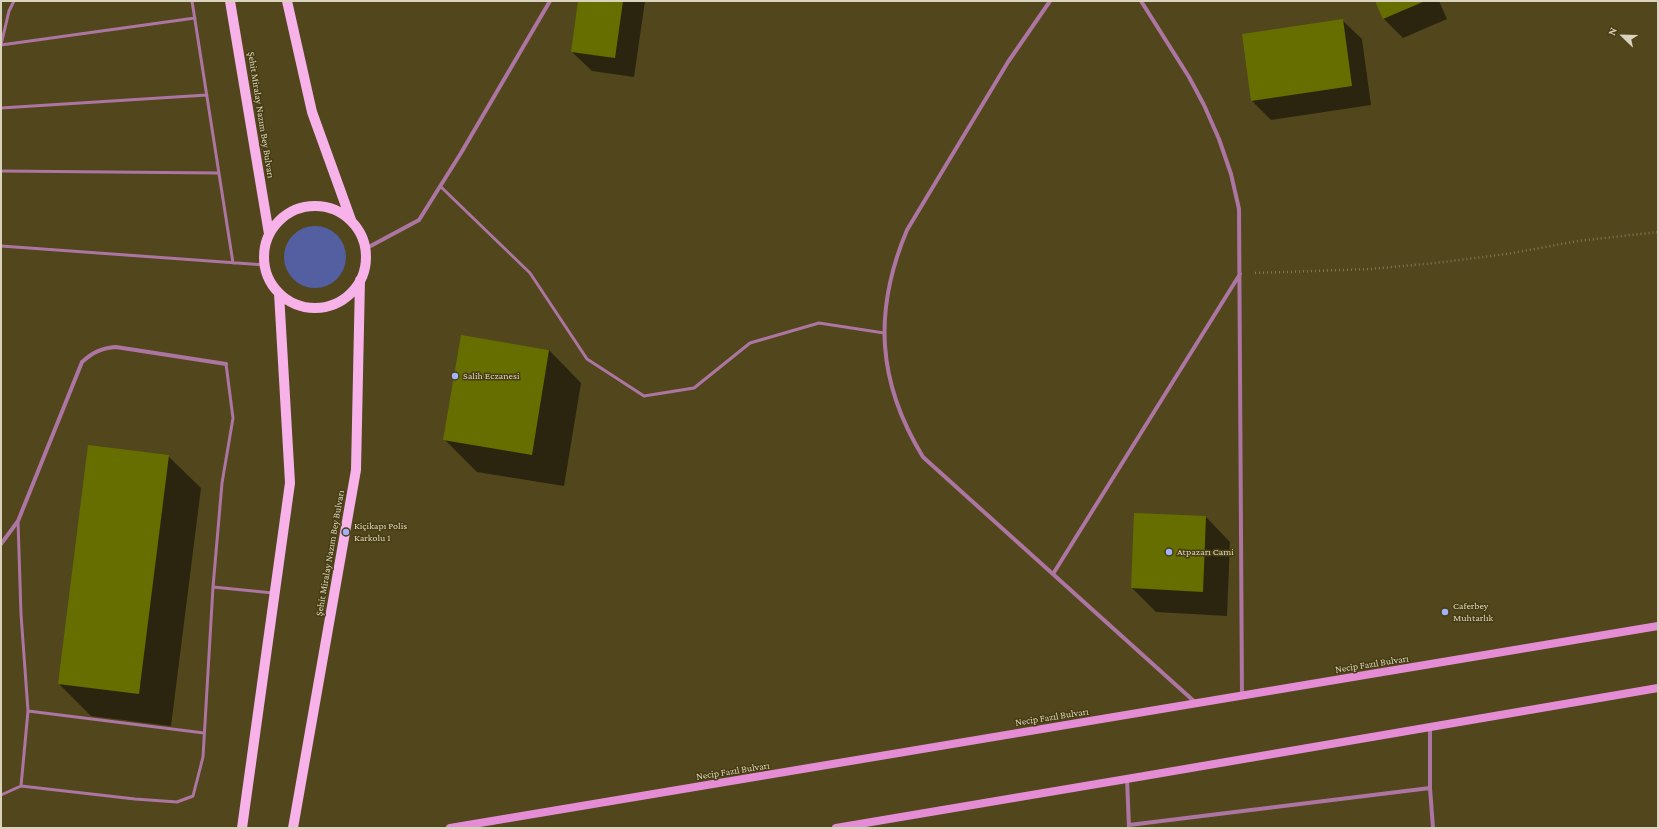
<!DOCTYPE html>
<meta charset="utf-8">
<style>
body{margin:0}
#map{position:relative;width:1659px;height:829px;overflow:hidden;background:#52461d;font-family:"Crimson Pro",serif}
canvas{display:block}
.frame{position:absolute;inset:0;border:2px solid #dad4be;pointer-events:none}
.north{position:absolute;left:1603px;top:16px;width:40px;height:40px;-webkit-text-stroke:3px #473c12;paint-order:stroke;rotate:293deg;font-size:11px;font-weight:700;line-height:16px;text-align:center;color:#dad4be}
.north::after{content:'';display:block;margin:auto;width:14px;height:18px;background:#dad4be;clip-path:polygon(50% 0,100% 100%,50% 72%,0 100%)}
</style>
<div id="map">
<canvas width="1659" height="829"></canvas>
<div class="frame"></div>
<div class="north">N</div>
</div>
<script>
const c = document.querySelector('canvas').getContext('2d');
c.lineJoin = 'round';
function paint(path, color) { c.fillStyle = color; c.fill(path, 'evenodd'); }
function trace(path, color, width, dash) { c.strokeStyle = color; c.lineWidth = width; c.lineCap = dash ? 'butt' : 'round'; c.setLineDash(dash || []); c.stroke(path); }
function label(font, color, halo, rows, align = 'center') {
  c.font = font + ' "Crimson Pro",serif'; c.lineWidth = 3; c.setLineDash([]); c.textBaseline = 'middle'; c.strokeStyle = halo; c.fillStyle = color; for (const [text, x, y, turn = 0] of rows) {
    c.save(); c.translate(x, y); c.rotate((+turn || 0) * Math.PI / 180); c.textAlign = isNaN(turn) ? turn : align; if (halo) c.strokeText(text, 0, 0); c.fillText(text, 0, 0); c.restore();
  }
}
const green = new Path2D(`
 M284 257a31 31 0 1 1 62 0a31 31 0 1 1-62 0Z`);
const shadow = new Path2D(`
 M579 1H645L634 77 592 71 572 52Z
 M1376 1H1439L1447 19 1403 38 1384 19Z
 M1342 20 1362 39 1371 105 1271 120 1252 101Z
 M462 336 549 350 581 383 564 486 477 472 445 440Z
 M168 456 201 488 171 726 91 716 59 684Z
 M1206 517 1230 542 1227 616 1156 612 1132 588Z`);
const building = new Path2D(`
 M578 1H623L615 58 571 52Z
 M1375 1H1425L1383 19Z
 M1343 19 1352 86 1251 101 1242 34Z
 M461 335 549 350 532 455 443 440Z
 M88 445 169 455 139 694 58 684Z
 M1134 513 1206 516 1203 592 1131 588Z`);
const path = new Path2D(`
 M1255 273 1370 269 1435 263 1507 254 1578 241 1658 232`);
const lane = new Path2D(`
 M192 1 233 263
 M1 45 195 18
 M1 45 9 11 14 1
 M1 108 207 95
 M1 171 219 173
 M440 186 530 273 587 359 644 396 694 388 750 343 819 323 884 333
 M1 246 265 265
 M18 521 21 614 28 711 21 786
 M213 587 273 593
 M28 711 204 733
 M1 795 21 786 135 799 177 802 193 796 203 757 213 587 222 483 233 418 226 364`);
const street = new Path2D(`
 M1050 1 1008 62 907 230C873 311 877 382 923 457L1196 703
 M1141 1 1189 77 1204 105 1219 139 1231 174 1239 209 1242 696
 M365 249 419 220 461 153 550 1
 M1 544 18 521 82 362C93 352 102 348 116 347L226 364
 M1053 574 1240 274
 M1430 728V788L1433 828
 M1127 778 1129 828
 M1129 825 1430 788`);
const secondary = new Path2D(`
 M450 828 1658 626
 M836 828C1110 781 1384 737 1658 688`);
const primary = new Path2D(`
 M230 1 269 234
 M287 1 312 112 351 220
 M264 257a51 51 0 1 1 102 0a51 51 0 1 1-102 0Z
 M242 828 290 483 279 293
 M293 828 356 470 360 280`);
const markers = [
 [455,376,4,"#a2b2fd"],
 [346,532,4,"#a2b2fd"],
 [1169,552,4,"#a2b2fd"],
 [1445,612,4,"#a2b2fd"]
];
const streetNames = [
 ["Şehit Miralay Nazım Bey Bulvarı",261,115,81],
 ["Şehit Miralay Nazım Bey Bulvarı",330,553,-80],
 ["Necip Fazıl Bulvarı",1372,664,-9],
 ["Necip Fazıl Bulvarı",1052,717,-9],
 ["Necip Fazıl Bulvarı",733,771,-9]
];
const poiNames = [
 ["Salih Eczanesi",463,376],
 ["Kiçikapı Polis",354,526],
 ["Karkolu 1",354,538],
 ["Atpazarı Cami",1177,552],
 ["Caferbey",1453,606],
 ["Muhtarlık",1453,618]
];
paint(green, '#535fa1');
paint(shadow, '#0007');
paint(building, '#676e00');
trace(path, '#827856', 2.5, [1, 3]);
trace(lane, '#ad75a2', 3);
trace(street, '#ad75a2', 4);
trace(secondary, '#e58dd4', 8);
trace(primary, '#f7b3e9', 10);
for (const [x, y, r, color] of markers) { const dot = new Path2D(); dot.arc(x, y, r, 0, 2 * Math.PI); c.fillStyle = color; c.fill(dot); trace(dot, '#473c12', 1.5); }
label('10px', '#dad4be', '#473c12', streetNames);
label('10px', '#dad4be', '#473c12', poiNames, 'left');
</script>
